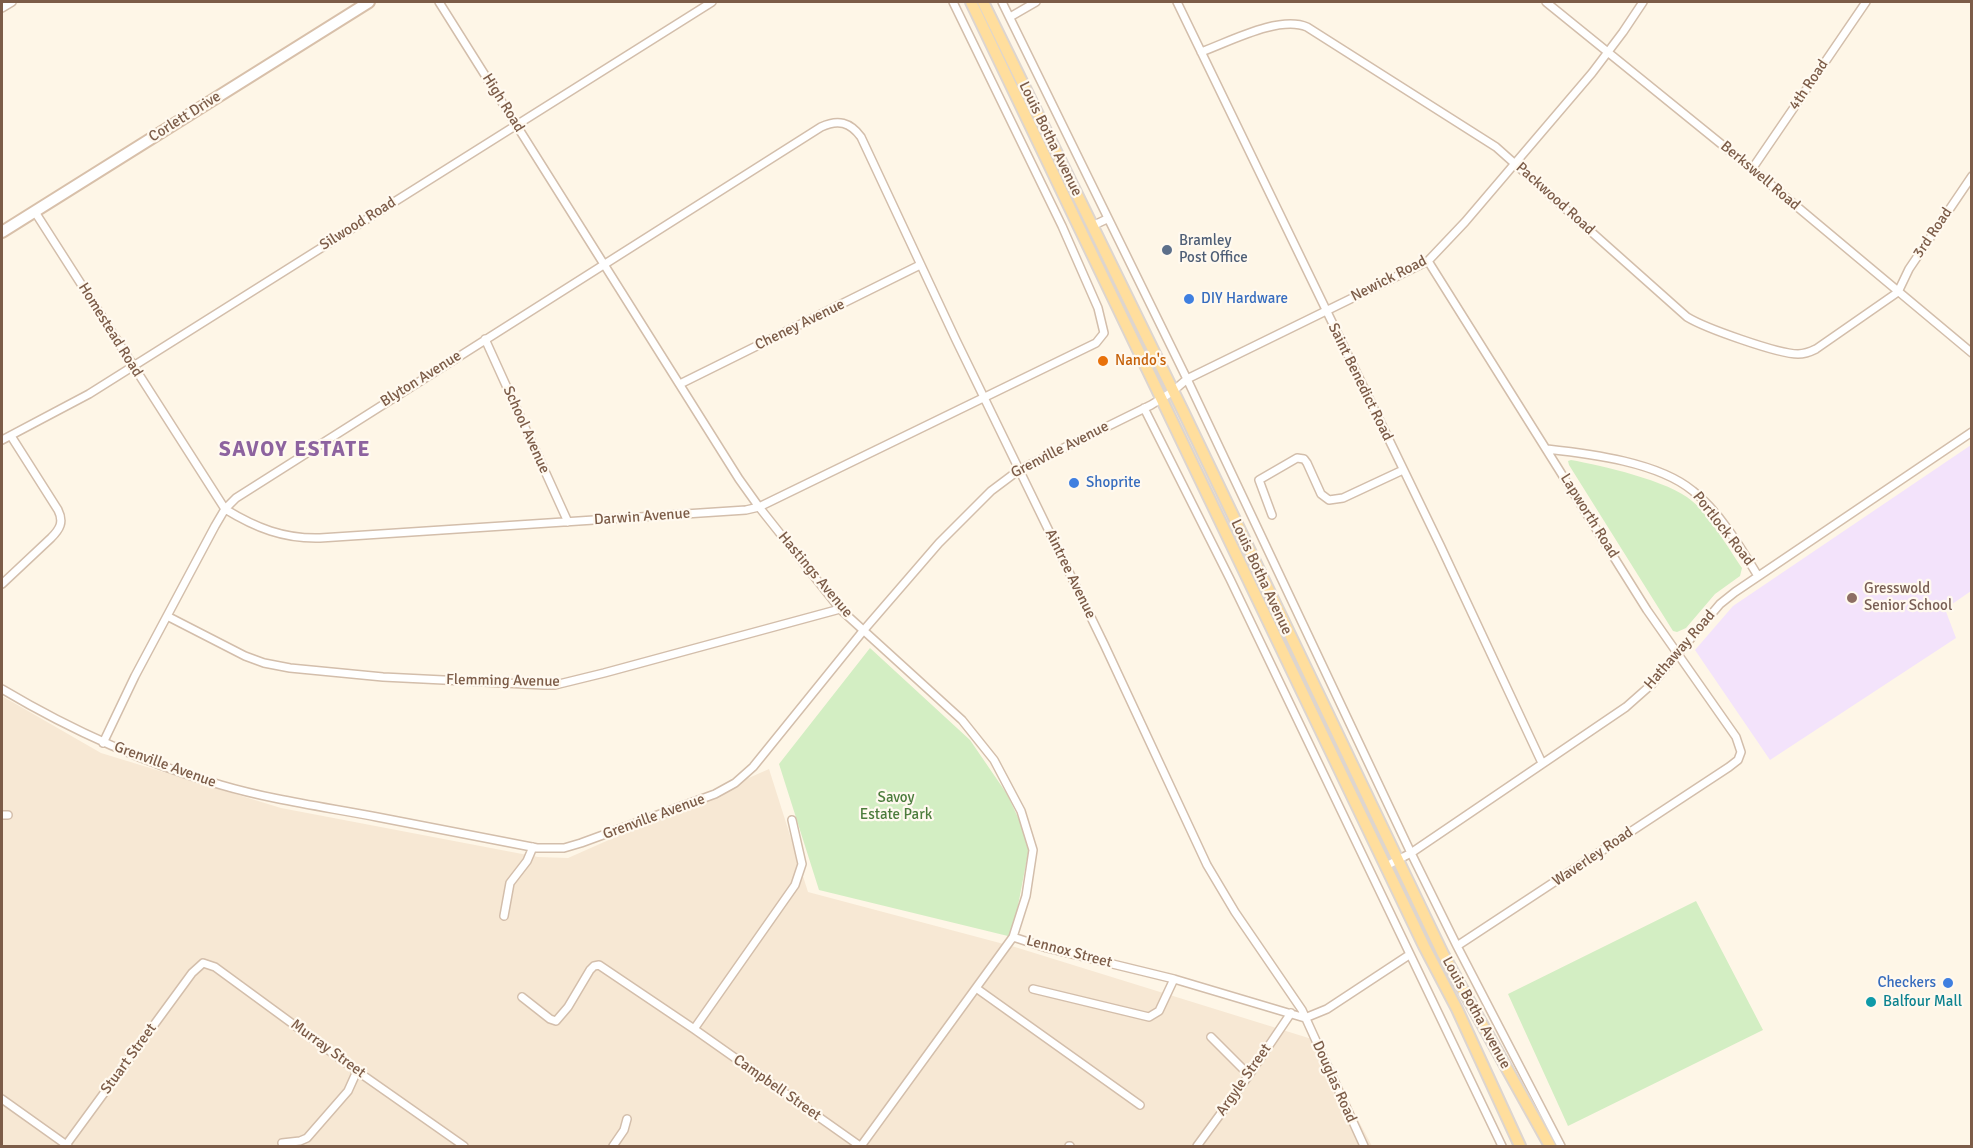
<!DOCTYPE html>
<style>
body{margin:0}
#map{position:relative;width:1973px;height:1148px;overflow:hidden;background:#fef6e7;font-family:Signika,sans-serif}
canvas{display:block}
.frame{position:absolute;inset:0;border:3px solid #7c5c48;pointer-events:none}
</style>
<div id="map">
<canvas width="1973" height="1148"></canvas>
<div class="frame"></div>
</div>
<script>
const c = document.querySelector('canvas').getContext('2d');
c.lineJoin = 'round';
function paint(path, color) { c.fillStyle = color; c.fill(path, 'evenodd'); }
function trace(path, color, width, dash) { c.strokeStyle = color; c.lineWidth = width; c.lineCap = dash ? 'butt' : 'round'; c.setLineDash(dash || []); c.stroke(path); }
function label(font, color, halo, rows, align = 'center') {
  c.font = font + ' Signika,sans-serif'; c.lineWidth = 4.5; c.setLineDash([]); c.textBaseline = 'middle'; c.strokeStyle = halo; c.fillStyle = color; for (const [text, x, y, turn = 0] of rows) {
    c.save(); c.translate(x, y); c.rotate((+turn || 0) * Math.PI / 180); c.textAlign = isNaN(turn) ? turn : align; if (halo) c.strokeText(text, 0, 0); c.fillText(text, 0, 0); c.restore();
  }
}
const residential = new Path2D(`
 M2 696 101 753 281 808 538 857 568 858 769 769 808 892 1015 947 1315 1040 1372 1146H2Z`);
const education = new Path2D(`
 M1971 445V591L1945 609 1956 638 1770 760 1695 650 1733 606Z`);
const green = new Path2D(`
 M1571 460C1600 465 1670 481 1692 501 1709 515 1729 549 1742 568L1740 576 1715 594 1686 628 1677 632 1673 631 1569 465 1568 461Z
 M870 648 970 740 1007 794 1030 843 1012 937 819 890 779 764Z
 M1696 901 1763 1030 1568 1126 1508 994Z`);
const minor = new Path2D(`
 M439 2 739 479 759 507 840 609 962 720 994 760 1021 811 1033 850 1026 896 1013 937 861 1146
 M1002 2 1187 379 1411 853 1457 946 1561 1146
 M1177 2 1440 545 1542 763
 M1546 2 1752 169 1972 353
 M2 8 12 2
 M1010 17 1036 2
 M1201 52C1229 42 1279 15 1307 27L1496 147 1687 317C1705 328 1778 354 1798 354 1805 354 1810 352 1816 349L1898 292 1909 269 1972 176
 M1752 169 1866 2
 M35 212 225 509C256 528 284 539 320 538L746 510 759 507 1096 343 1104 333 1098 308 1062 226 953 2
 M1092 226 1107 219
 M1428 261 1647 610 1736 737 1741 752 1738 760 1729 767 1457 946
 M485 339 568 522
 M680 384 920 265
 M1144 408 1230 579 1502 1146
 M2 440 89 394 712 2
 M1547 449C1591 454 1658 462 1693 491 1719 511 1741 548 1758 576
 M1272 515 1259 480 1297 458 1304 459 1307 463 1321 494 1329 500 1343 498 1403 470
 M2 584 51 538C60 529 64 522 58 510L11 436
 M167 616 245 656 264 663 290 668 383 677 544 685H555L604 673 840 609
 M2 689C71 730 144 763 221 785 272 800 325 807 377 817 431 827 484 838 537 848H564L581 843 715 794 735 783 753 767 863 631 939 543 991 491 1019 470 1151 405 1172 392 1187 379 1428 261 1465 222 1592 73 1623 32 1643 2
 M103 743 135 676 215 526 225 509 236 498 821 127C838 119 850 122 861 137L956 340 1104 644 1207 865 1235 912 1302 1010 1364 1146
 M2 815H8
 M1386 866 1411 853 1626 707 1652 684 1720 604 1735 592 1972 432
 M504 916 510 883 527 861 533 847
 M1013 937 1047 948 1174 979 1305 1018
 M976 988 1140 1105
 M1033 989 1149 1017 1159 1011 1174 979
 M522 997 550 1019 556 1021 568 1007 590 970 594 966 599 965 694 1029 860 1146
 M1305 1018 1327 1009 1409 955
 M694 1029 795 885 802 864 792 820
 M1211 1037 1249 1075
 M2 1099 68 1146
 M282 1143 300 1141 307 1138 348 1091 357 1071
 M66 1145 192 973 203 963 215 967 357 1071 464 1146
 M613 1146 624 1130 627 1119
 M1069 1146H1070
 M1197 1146 1249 1075 1291 1013`);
const secondary = new Path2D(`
 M2 232 369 2`);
const primary = new Path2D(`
 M971 2 1424 946 1457 1009 1520 1146
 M983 2 1183 411 1443 954 1550 1146`);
const markers = [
 [1167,250,6,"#5c6f8a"],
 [1189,299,6,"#3f7fe0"],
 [1103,361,6,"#e8710a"],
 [1074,483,6,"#3f7fe0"],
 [1852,598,6,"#8d6e63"],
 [1948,983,6,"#3f7fe0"],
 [1871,1002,6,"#0f9aa8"]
];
const streetNames = [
 ["4th Road",1809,85,-56],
 ["High Road",503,103,58],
 ["Corlett Drive",185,117,-32],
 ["Louis Botha Avenue",1050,139,64],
 ["Berkswell Road",1760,176,40],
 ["Packwood Road",1555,199,42],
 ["Silwood Road",358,224,-32],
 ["3rd Road",1933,233,-56],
 ["Newick Road",1389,279,-27],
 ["Cheney Avenue",800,325,-26],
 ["Homestead Road",110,330,58],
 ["Blyton Avenue",421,379,-32],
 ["Saint Benedict Road",1360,382,64],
 ["School Avenue",526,430,66],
 ["Grenville Avenue",1060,450,-27],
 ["Lapworth Road",1589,516,58],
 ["Darwin Avenue",642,517,-4],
 ["Portlock Road",1723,529,52],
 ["Aintree Avenue",1070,574,64],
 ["Hastings Avenue",815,575,50],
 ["Louis Botha Avenue",1261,577,65],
 ["Hathaway Road",1680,650,-49],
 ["Flemming Avenue",503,681,1],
 ["Grenville Avenue",165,765,20],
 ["Grenville Avenue",654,817,-20],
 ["Waverley Road",1593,857,-34],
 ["Lennox Street",1069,952,15],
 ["Louis Botha Avenue",1476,1013,61],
 ["Murray Street",328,1049,36],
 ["Stuart Street",129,1059,-54],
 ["Argyle Street",1244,1080,-55],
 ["Douglas Road",1334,1082,66],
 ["Campbell Street",777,1088,35]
];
const serviceNames = [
 ["Bramley",1179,241],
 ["Post Office",1179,258]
];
const shopNames = [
 ["DIY Hardware",1201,299],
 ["Shoprite",1086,483],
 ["Checkers",1936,983,"right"]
];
const foodNames = [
 ["Nando's",1115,361]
];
const educationNames = [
 ["Gresswold",1864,589],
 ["Senior School",1864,606]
];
const parkNames = [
 ["Savoy",896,798],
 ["Estate Park",896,815]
];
const cultureNames = [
 ["Balfour Mall",1883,1002]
];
const districtNames = [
 ["SAVOY ESTATE",295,450]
];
paint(residential, '#f7e8d4');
paint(education, '#f3e3fb');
paint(green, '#d3eec3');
trace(minor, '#d3beab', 10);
trace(secondary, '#d8c0aa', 14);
trace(primary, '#ddd5cf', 14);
trace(minor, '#fff', 7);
trace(secondary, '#fff', 10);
trace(primary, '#ffde9d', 10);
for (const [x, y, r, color] of markers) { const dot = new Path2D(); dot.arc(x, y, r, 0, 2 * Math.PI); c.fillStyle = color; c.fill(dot); trace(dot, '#fff9ef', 2); }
label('15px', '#7c5c48', '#fff9ef', streetNames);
label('15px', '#4e5e75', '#fff9ef', serviceNames, 'left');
label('15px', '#366cbe', '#fff9ef', shopNames, 'left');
label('15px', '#c56008', '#fff9ef', foodNames, 'left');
label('15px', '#785e54', '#fff9ef', educationNames, 'left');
label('15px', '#4c7c3c', '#fff9ef', parkNames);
label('15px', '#0d838f', '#fff9ef', cultureNames, 'left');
c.letterSpacing = '1.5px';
label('bold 21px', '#8d639f', '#fff9ef', districtNames);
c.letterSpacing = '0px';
</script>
